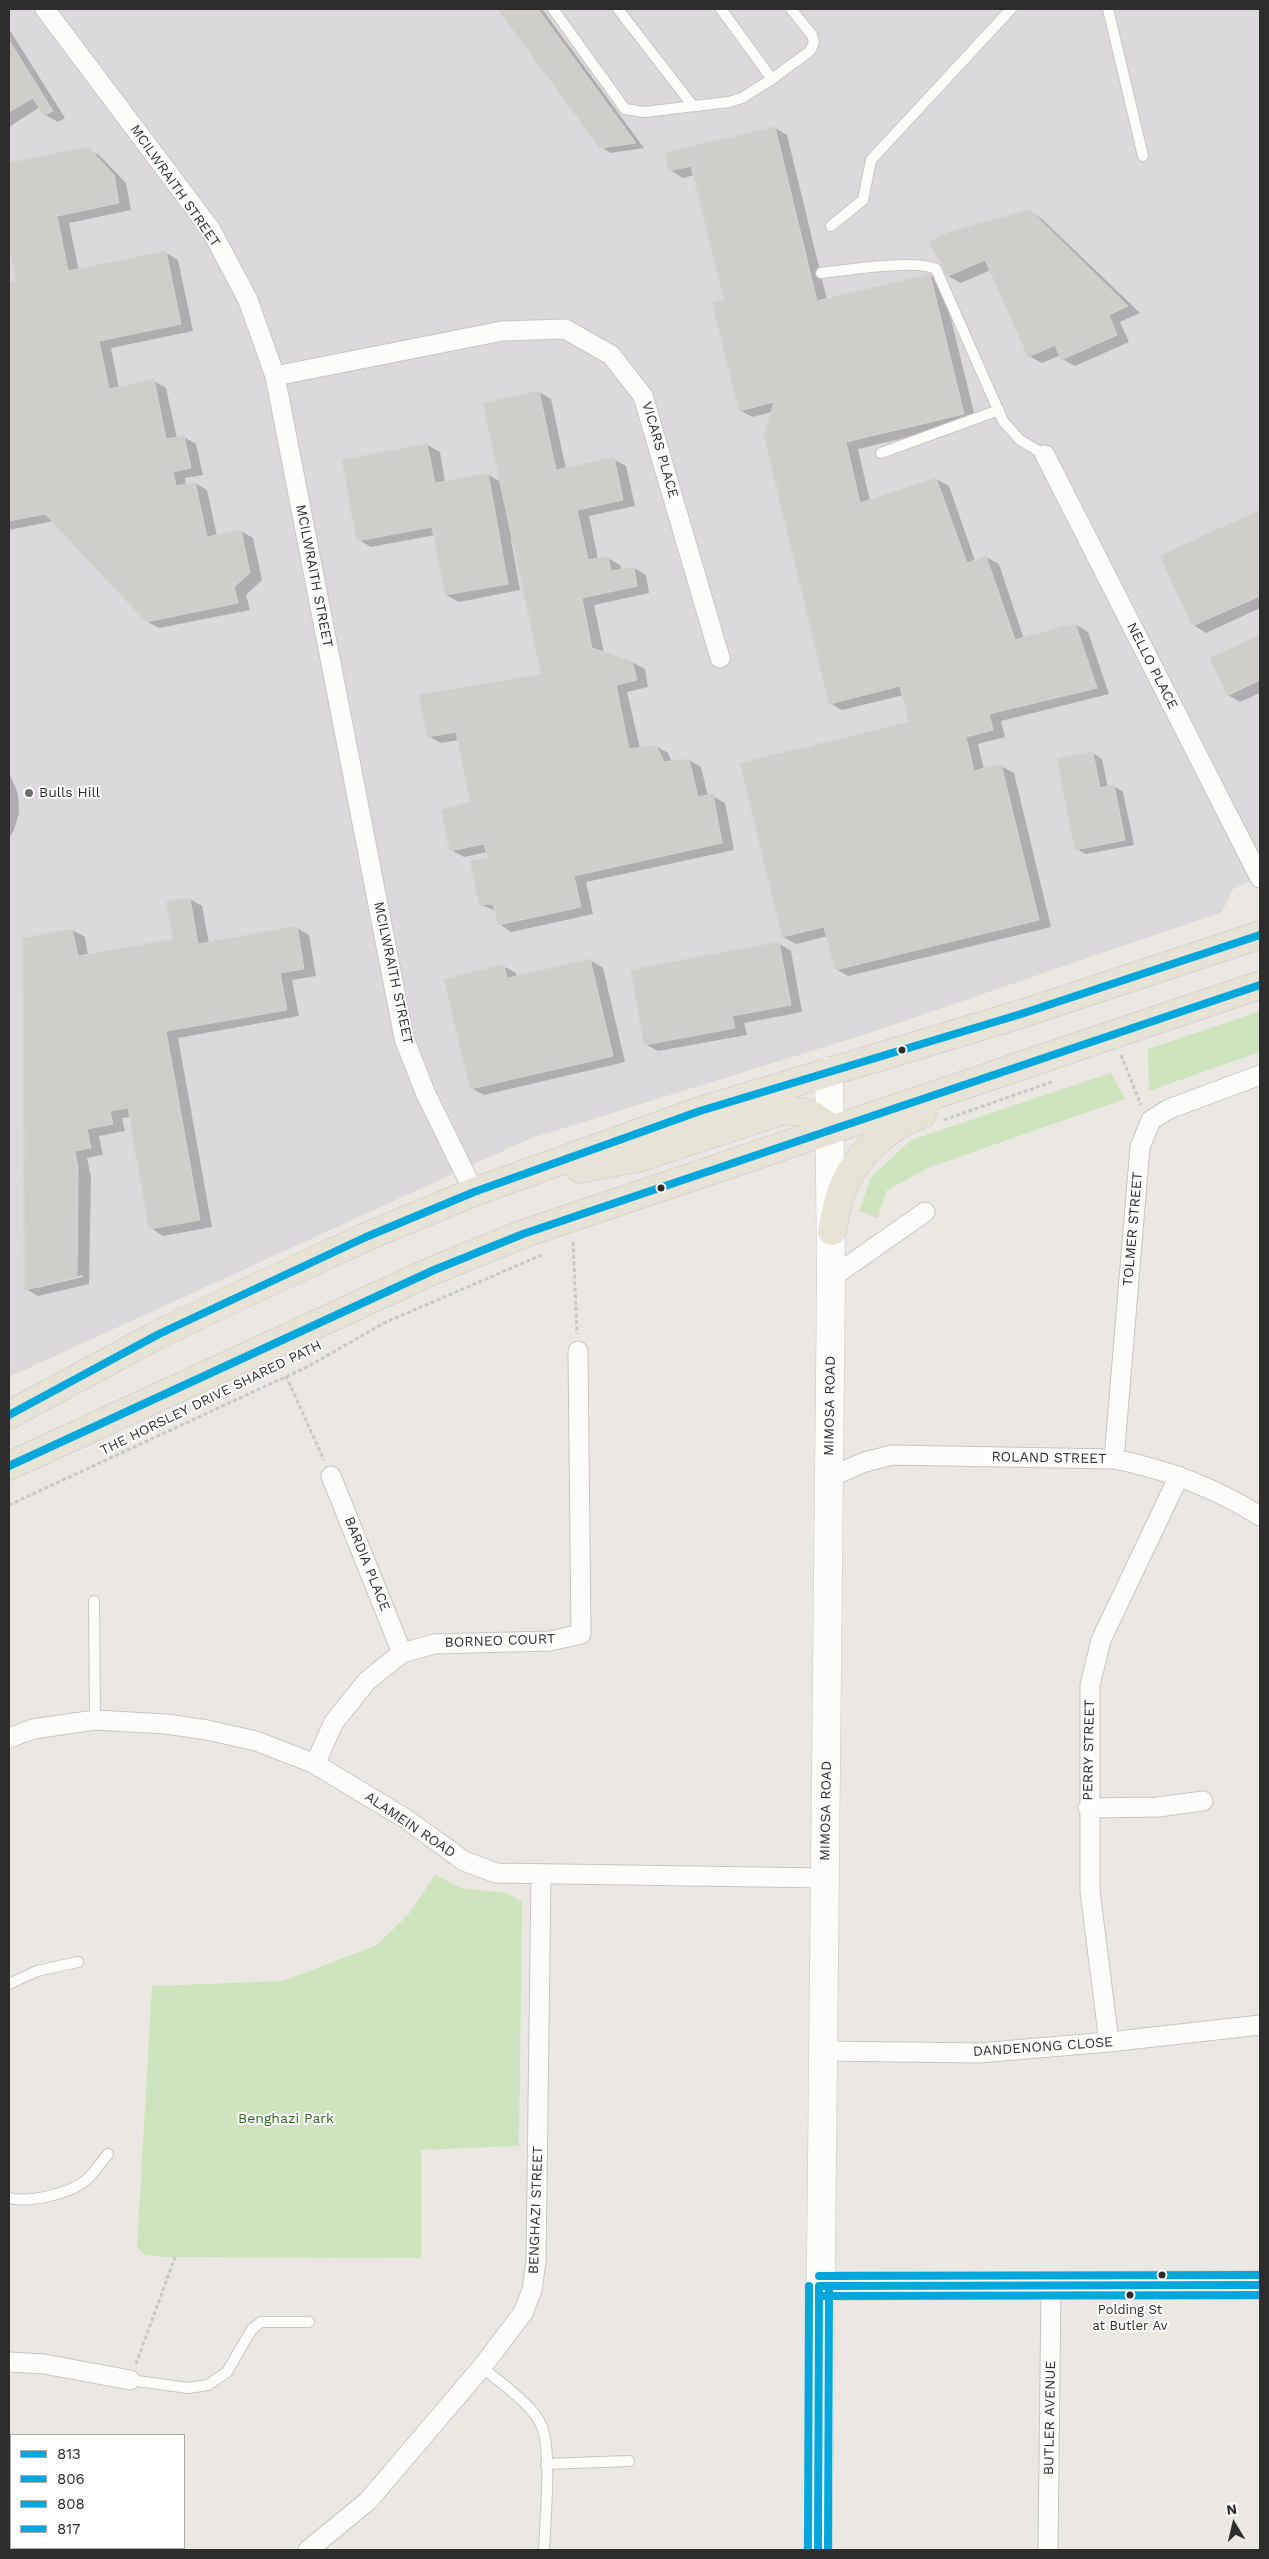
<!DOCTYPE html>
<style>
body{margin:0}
#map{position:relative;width:1269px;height:2559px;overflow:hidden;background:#ebe8e4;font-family:"Work Sans",sans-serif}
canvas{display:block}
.frame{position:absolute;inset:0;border:10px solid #2d2d2d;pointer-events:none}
.legend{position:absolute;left:10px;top:2434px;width:175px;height:115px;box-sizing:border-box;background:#fff;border:1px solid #ababab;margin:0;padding:6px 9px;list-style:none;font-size:15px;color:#2d2d2d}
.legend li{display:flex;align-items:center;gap:10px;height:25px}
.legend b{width:25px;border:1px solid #ababab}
.north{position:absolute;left:1209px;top:2499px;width:50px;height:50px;-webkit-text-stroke:4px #fff;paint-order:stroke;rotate:351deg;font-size:14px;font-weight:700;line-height:20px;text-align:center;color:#2d2d2d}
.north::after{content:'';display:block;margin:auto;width:18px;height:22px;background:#2d2d2d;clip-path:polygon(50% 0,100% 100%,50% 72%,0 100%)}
</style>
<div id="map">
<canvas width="1269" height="2559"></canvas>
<div class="frame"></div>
<ul class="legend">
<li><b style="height:6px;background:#04a7dc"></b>813</li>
<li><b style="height:6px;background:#04a7dc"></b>806</li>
<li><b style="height:6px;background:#04a7dc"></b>808</li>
<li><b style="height:6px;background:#04a7dc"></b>817</li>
</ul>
<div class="north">N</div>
</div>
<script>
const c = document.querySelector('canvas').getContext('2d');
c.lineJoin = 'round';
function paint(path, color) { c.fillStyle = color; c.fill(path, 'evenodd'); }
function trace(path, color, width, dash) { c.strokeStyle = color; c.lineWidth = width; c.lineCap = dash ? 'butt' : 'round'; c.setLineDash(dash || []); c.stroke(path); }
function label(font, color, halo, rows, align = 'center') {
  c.font = font + ' "Work Sans",sans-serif'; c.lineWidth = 4; c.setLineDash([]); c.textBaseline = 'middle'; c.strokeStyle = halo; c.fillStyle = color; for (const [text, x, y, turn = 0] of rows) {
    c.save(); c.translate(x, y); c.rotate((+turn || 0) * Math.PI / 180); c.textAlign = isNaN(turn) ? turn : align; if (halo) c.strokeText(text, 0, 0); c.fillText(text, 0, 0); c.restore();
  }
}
const industrial = new Path2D(`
 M9 9H1260V878L1233 889 1222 912 869 1033 529 1139 9 1377Z`);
const green = new Path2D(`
 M1260 1011V1052L1149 1091 1148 1049Z
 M1111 1073 1125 1099 930 1167 886 1191 878 1218 859 1211 871 1177 911 1140Z
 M435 1875 461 1888 507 1893 522 1902 519 2146 421 2150V2258L164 2257 146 2255 137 2248 152 1986 283 1981 377 1945 408 1915Z`);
const shadow = new Path2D(`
 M499 9H542L644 148 610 153 601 147Z
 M9 29 65 118 58 122 45 115 40 107 9 127Z
 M775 128 787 135 827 300 930 275 942 282 976 421 858 449 870 501 936 479 949 486 975 561 986 557 999 564 1024 639 1075 624 1088 632 1109 694 1001 721 1005 737 978 744 984 770 1001 766 1014 773 1051 927 848 976 836 969 828 936 796 944 783 937 911 723 904 695 842 710 830 703 772 412 752 417 740 410 726 300 695 175 683 178 670 170Z
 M87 148 100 156 126 183 131 210 69 223 79 271 166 253 178 260 193 331 111 348 119 388 154 381 166 388 177 438 184 437 196 444 203 475 185 478 186 485 195 483 207 490 217 536 241 531 253 538 262 580 246 595 250 610 159 628 146 621 54 521 9 530V283L18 282 9 239V165Z
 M1030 211 1042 219 1140 313 1120 322 1129 342 1075 366 1062 359 1061 355 1042 363 1029 356 991 270 961 283 948 276Z
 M539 392 551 399 566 469 613 459 626 466 635 506 589 516 598 559 608 558 620 565 622 570 634 568 646 575 649 593 594 605 604 653 632 662 645 669 648 687 627 692 640 748 656 746 668 753 672 762 689 760 701 767 708 796H712L725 803 734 850 586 882 593 914 511 932 499 924 496 911 480 904 490 860 488 852 464 857 451 850 472 803 459 740 441 743 428 736 542 675 513 539H511L520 590 459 602 446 595 435 535 371 547 359 540 427 445 440 452 445 482 487 474 501 482ZM489 903 499 904 489 905Z
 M1260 511V608L1206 633 1193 625 1162 556Z
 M1260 637V693L1240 702 1228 695 1212 659Z
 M1093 753 1102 759 1108 788 1114 786 1123 792 1134 845 1086 854 1076 849Z
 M9 772 18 794 19 813 14 830 9 838Z
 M190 899 202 906 209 943 297 928 309 935 316 976 292 980 299 1016 178 1038 212 1227 163 1236 151 1228 131 1117 122 1118 125 1131 99 1136 103 1155 87 1158 91 1177 89 1284 38 1296 26 1289 72 930 85 937 88 955 174 940ZM83 1275V1277L37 1288V1286Z
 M778 943 791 951 802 1012 744 1023 747 1035 658 1051 645 1044Z
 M590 960 603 968 625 1062 484 1095 471 1088 503 966 516 973 517 977Z`);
const building = new Path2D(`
 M498 9H538L636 143 600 148Z
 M9 40 53 111 44 116 33 98 9 112Z
 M775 127 817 301 930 274 964 414 846 442 860 503 936 478 967 563 986 556 1015 640 1075 623 1097 688 989 714 993 730 966 737 974 771 1001 764 1039 920 835 970 824 927 782 937 740 763 909 722 900 686 829 704 764 436 774 402 739 411 712 302 724 299 691 166 669 171 665 153Z
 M88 147 114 175 119 203 57 216 68 271 166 251 181 324 99 341 109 389 154 379 166 439 184 436 191 468 173 472 176 486 195 482 207 537 241 530 250 573 234 587 238 603 146 622 45 514 9 521V282L16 281 9 245V163Z
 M1030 210 1128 306 1109 315 1117 335 1061 360 1055 345 1028 357 985 260 948 276 928 242 951 231Z
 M539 391 556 470 614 457 623 500 577 510 588 560 608 556 611 571 634 567 637 586 582 598 592 648 632 661 637 680 616 685 629 749 656 745 664 762 689 759 698 797 713 794 722 843 574 876 581 907 498 925 493 904 479 905 470 861 488 858 484 844 450 851 441 810 470 802 456 732 427 737 419 695 541 674 483 403Z
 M427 444 435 483 488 473 508 584 445 595 432 527 357 541 342 460Z
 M1260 510V596L1192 626 1160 556Z
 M1260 635V680L1227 696 1210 658Z
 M1093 752 1100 788 1114 785 1125 840 1075 850 1057 759Z
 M190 898 198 944 297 926 304 969 280 973 287 1010 166 1031 200 1220 149 1229 128 1108 110 1111 113 1124 87 1129 91 1148 75 1151 78 1169 24 1167 23 938 72 929 78 956 173 939 166 902Z
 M779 942 791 1005 732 1016 735 1028 644 1045 631 970Z
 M590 959 613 1056 470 1089 444 979 504 964 507 978Z
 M24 1167 78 1169 77 1277 25 1290Z`);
const path = new Path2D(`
 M1121 1055 1141 1105
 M944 1120 1054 1081
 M573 1242 577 1334
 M286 1376 324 1460
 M9 1505 309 1366 384 1323 544 1254
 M136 2364 175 2257`);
const service = new Path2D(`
 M553 9 625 109 644 112 729 102 742 98 772 79
 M618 9 693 106
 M721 9 772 79 810 51 814 43 812 35 791 9
 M1108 9 1143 156
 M831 226 863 200 871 160 1011 9
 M821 273C847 270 916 259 936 269L1003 421 1020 440 1045 455
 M881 453 999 410
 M94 1601 95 1720
 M9 1984 37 1971 78 1962
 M9 2198C28 2203 69 2194 85 2181 94 2174 101 2162 108 2154
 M482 2367C499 2382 534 2405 542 2427 552 2453 545 2520 544 2550
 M130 2380 188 2388 208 2385 227 2372 252 2329 261 2322H309
 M546 2464 629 2461`);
const minor = new Path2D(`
 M45 9 211 230 248 300 275 376 404 1038 425 1092 474 1192
 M275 376 502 331 565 329 611 355 643 396 720 658
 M1045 455 1260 878
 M831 1278 925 1212
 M1114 1459 1140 1147 1151 1120 1169 1109 1260 1075
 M331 1476 402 1653
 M830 1477 865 1462 892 1455 1114 1459C1166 1469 1215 1488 1260 1516
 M9 1738 33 1729 95 1720 166 1724 207 1730 256 1741 315 1764 406 1819 464 1861 496 1873 825 1878
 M315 1764 334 1722 367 1681 402 1653 434 1644 550 1641 581 1634 578 1351
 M1088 1808 1158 1807 1203 1801
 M1109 2042 1090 1891V1685L1101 1640 1179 1476
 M824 2051 979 2053 1109 2042 1260 2025
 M9 2362 44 2364 130 2380
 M308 2550 368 2501 482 2367 523 2313 532 2290 536 2261 541 1875
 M1048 2550 1051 2286`);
const secondary = new Path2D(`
 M819 2286 1260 2285
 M818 2550 831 1278 829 1071`);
const primary = new Path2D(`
 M580 1169 642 1157 781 1111C805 1110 814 1113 831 1130
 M832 1231C835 1219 837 1205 841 1193 854 1157 886 1127 922 1114
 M9 1415 159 1334 256 1288 366 1237 474 1192 700 1111 1021 1014 1260 935
 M9 1466 434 1270 523 1234 1260 985`);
const bus1 = new Path2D(`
 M9 1415 159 1334 366 1237 474 1192 700 1111 1021 1014 1260 935
 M9 1466 434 1270 523 1234 1260 985`);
const bus2 = new Path2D(`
 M819 2286 1260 2285
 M818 2550 819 2286`);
const bus3 = new Path2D(`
 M819 2296 1260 2295
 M828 2550 829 2286`);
const bus4 = new Path2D(`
 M819 2276 1260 2275
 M808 2550 809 2286`);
const markers = [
 [29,793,5,"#706e6d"],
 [902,1050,4.5,"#2d2d2d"],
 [661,1188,4.5,"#2d2d2d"],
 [1162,2275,4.5,"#2d2d2d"],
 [1130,2295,4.5,"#2d2d2d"]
];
const busNames = [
 ["Polding St",1130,2310],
 ["at Butler Av",1130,2326]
];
const streetNames = [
 ["MCILWRAITH STREET",175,186,55],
 ["VICARS PLACE",660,450,74],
 ["MCILWRAITH STREET",314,576,79],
 ["NELLO PLACE",1152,666,63],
 ["MCILWRAITH STREET",393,973,78],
 ["TOLMER STREET",1133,1229,-85],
 ["THE HORSLEY DRIVE SHARED PATH",211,1398,-26],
 ["MIMOSA ROAD",830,1406,-89],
 ["ROLAND STREET",1049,1458,1],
 ["BARDIA PLACE",367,1564,68],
 ["BORNEO COURT",500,1641,-2],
 ["PERRY STREET",1089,1750,-89],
 ["MIMOSA ROAD",826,1811,-89],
 ["ALAMEIN ROAD",410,1825,34],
 ["DANDENONG CLOSE",1043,2047,-4],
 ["BENGHAZI STREET",536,2210,-88],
 ["BUTLER AVENUE",1050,2418,-89]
];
const poiNames = [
 ["Bulls Hill",39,793]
];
const parkNames = [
 ["Benghazi Park",286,2119]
];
paint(industrial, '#dbd9db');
paint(green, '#cee4bf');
paint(shadow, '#0003');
paint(building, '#d0cecb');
trace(building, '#d6d3d0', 1);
trace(service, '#c7c6c6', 12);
trace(minor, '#c7c6c6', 21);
trace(secondary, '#c7c6c6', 29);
trace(primary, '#c6c5c3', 29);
trace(path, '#c8c8c8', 3, [4, 2.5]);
trace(service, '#fcfcfb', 10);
trace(minor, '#fcfcfb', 19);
trace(secondary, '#fcfcfb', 28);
trace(primary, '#e7e3d6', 28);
trace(bus1, '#04a7dc', 8);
trace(bus2, '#04a7dc', 8);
trace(bus3, '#04a7dc', 8);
trace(bus4, '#04a7dc', 8);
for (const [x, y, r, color] of markers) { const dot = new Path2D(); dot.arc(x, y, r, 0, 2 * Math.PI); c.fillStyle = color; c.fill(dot); trace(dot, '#fff', 2); }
label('13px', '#2d2d2d', '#fff', busNames);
label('14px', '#2d2d2d', '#fff', streetNames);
label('14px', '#2d2d2d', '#fff', poiNames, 'left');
label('14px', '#2e681f', '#fff', parkNames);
</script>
